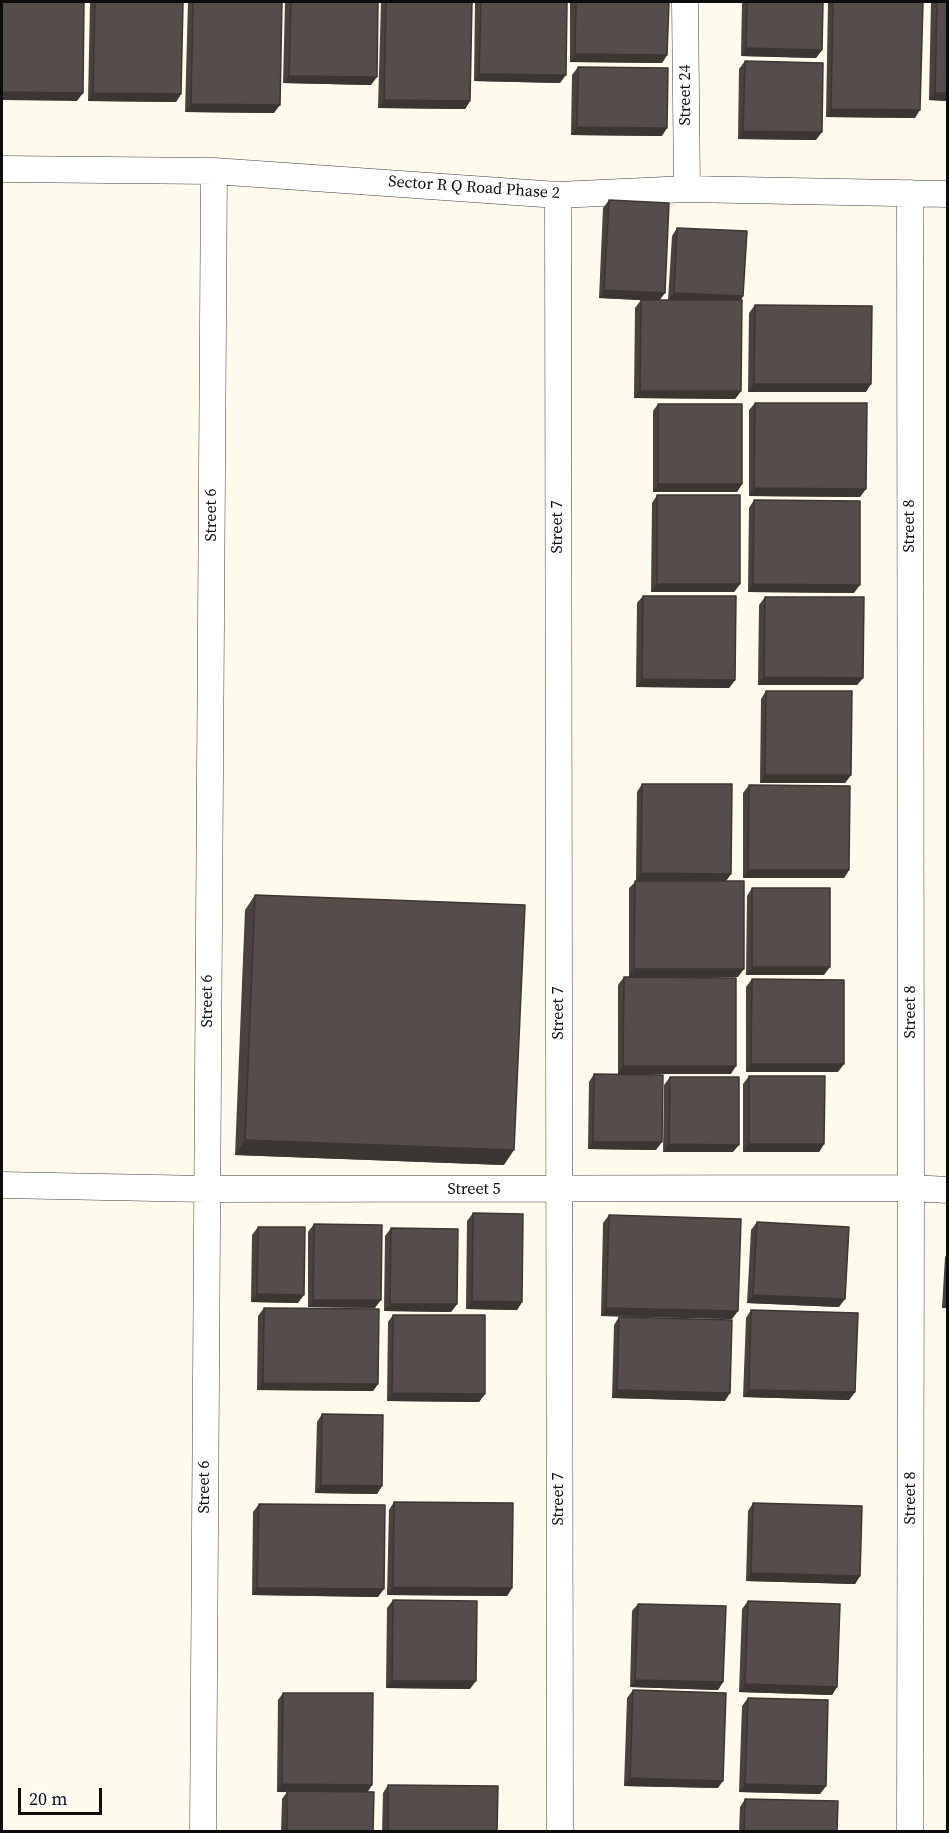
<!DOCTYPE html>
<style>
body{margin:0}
#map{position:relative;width:949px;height:1833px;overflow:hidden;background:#fefbec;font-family:"Source Serif 4",serif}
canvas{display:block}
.frame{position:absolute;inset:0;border:3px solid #0c0c0c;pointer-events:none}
.scale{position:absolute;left:18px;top:1788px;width:84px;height:27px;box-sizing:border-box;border:3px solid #0c0c0c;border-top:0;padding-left:8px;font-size:18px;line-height:21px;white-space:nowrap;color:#0c0c0c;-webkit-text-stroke:4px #fff;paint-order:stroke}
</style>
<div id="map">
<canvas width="949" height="1833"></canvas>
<div class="frame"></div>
<div class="scale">20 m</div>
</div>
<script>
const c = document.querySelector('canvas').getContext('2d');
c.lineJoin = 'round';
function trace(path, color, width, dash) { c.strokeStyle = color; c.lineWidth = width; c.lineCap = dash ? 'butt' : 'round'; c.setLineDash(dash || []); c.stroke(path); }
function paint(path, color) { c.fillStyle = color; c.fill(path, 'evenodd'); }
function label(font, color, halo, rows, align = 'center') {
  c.font = font + ' "Source Serif 4",serif'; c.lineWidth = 6; c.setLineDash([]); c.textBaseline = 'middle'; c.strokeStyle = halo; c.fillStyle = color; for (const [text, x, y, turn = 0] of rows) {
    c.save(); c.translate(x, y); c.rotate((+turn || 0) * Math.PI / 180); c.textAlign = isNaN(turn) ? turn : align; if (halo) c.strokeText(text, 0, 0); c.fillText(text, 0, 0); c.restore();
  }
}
const minor = new Path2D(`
 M685 2 687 189
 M2 169 214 171 558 195 687 189 948 194
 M910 193 911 1188 910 1832
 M558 195 560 1832
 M2 1185 206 1189 911 1188 948 1190
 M203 1832 214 171`);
const wall = new Path2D(`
 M90 2H183L181 94 176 102 88 101Z
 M188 2H282L274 113 185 112Z
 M285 2H378L371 85 283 83Z
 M381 2H472L470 101 465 109 378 108Z
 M475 2H567L560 83 474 81Z
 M570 2H669L667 55 662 63 570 62Z
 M742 2H823L822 50 816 58 741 56Z
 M828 2H923L915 118 826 117Z
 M931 2H948V101L929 100Z
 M745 61 816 140 738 139 739 69Z
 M578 67 662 136 571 135 572 75Z
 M609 200 660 300H668L672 236 677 228 743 296 741 300V391L735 399 634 398 635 308 641 300 599 298 603 208Z
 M755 305 866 392H748L749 313Z
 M755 403 860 497 749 496V410Z
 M658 404 742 484 737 492H653V411Z
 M657 495 740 584 734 592H651L652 503Z
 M754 500 854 593 748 592 749 508Z
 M643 596 735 680 729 688 636 687 637 603Z
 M765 597 863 678 857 685H758L759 605Z
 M766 691 851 775 845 783H760L761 699Z
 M642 784 731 874 726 881 738 977H629V888L636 881 637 792Z
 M749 785 849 870 844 878H743V793Z
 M752 888 824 975H746L747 896Z
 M255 895 504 1165 235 1155 245 910Z
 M624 977 731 1074H618V985Z
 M752 979 838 1072H746V987Z
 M594 1074 656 1150 588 1149 589 1082Z
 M749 1076 824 1144 819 1152H743V1084Z
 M670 1077 733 1152H663L664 1085Z
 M473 1213 522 1302 517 1310 466 1309 467 1221Z
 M609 1215 732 1319 601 1316 603 1223Z
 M757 1222 839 1307 747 1303 751 1230Z
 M314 1224 375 1308 308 1307V1232Z
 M258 1227 298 1303 251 1302 252 1235Z
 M391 1228 457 1304 451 1312 384 1311 385 1236Z
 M948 1253V1308H942L945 1257Z
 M264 1308 378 1384 373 1391 257 1390 258 1316Z
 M751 1310 855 1392 849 1400 743 1397 746 1318Z
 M393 1315 485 1394 479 1402 387 1401 388 1322Z
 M619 1317 725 1401 612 1398 614 1325Z
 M322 1414 382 1486 377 1494 315 1493 317 1422Z
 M394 1502 512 1588 507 1596 387 1595 389 1510Z
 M753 1503 860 1576 855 1584 746 1581 748 1511Z
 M259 1504 378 1597 252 1595 253 1512Z
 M393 1600 470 1689 386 1688 387 1608Z
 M748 1601 837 1687 832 1695 739 1692 742 1609Z
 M638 1604 723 1682 718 1690 630 1687 632 1611Z
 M633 1690 718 1788 624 1786 627 1698Z
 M283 1693 367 1792 373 1832H281L282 1799 287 1792H277L278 1700Z
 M748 1698 826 1786 820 1794 739 1792 742 1706Z
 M388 1785 497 1832H382L383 1793Z
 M745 1799 837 1832H739L740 1807Z`);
const shadedWall = new Path2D(`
 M746 48 822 50 816 58 741 56Z
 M575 54 667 55 662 63 570 62Z
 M479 74 566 75 560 83 474 81Z
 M289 76 377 77 371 85 283 83Z
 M2 92 83 93 77 101 2 100Z
 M93 93 181 94 176 102 88 101Z
 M935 93H948V101L929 100Z
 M384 100 470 101 465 109 378 108Z
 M191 104 280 105 274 113 185 112Z
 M831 109 920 110 915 118 826 117Z
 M577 127 667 128 662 136 571 135Z
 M743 131 822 132 816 140 738 139Z
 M604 290 665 293 659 301 599 298Z
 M674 293 743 296 738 304 668 300Z
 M754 384H871L866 392H748Z
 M640 391H741L735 399 634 398Z
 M658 484H742L737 492H653Z
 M754 488 866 489 860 497 749 496Z
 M657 584H740L734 592H651Z
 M753 584 860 585 854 593 748 592Z
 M764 677 863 678 857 685H758Z
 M642 679 735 680 729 688 636 687Z
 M765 775H851L845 783H760Z
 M748 870H849L844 878H743Z
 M641 873 731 874 725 882 636 881Z
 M752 967H830L824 975H746Z
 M634 969H744L738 977H629Z
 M751 1064H844L838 1072H746Z
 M623 1066H736L731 1074H618Z
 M245 1140 514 1150 504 1165 235 1155Z
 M593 1142H662L656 1150 588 1149Z
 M669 1144 739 1145 733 1152H663Z
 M749 1144H824L819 1152H743Z
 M257 1294 304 1295 298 1303 251 1302Z
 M753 1295 845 1299 839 1307 747 1303Z
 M313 1300H381L375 1308 308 1307Z
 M472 1301 522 1302 517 1310 466 1309Z
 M948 1301V1308H942Z
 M390 1304H457L451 1312 384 1311Z
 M606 1308 738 1311 732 1319 601 1316Z
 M263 1383 378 1384 373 1391 257 1390Z
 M617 1390 730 1393 725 1401 612 1398Z
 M749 1390 855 1392 849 1400 743 1397Z
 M392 1393 485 1394 479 1402 387 1401Z
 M321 1485 382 1486 377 1494 315 1493Z
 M751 1573 860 1576 855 1584 746 1581Z
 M393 1587 512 1588 507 1596 387 1595Z
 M257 1588 384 1589 378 1597 252 1595Z
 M635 1680 723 1682 718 1690 630 1687Z
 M392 1681H476L470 1689 386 1688Z
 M745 1684 837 1687 832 1695 739 1692Z
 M630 1778 723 1781 718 1788 624 1786Z
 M282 1784 372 1785 367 1793 277 1792Z
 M745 1784 826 1786 820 1794 739 1792Z`);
const building = new Path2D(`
 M2 2H84L83 93 2 92Z
 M95 2H183L181 94 93 93Z
 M193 2H282L280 105 191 104Z
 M291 2H378L377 77 289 76Z
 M386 2H472L470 101 384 100Z
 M481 2H567L566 75 479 74Z
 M576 2H669L667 55 575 54Z
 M747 2H823L822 50 746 48Z
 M833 2H923L920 110 831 109Z
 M937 2H948V93H935Z
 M745 61 823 63 822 132 743 131Z
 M578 67 668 68 667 128 577 127Z
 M609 200 669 203 665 293 604 290Z
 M677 228 747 231 743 296 674 293Z
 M641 300H742L741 391H640Z
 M755 305 872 306 871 384H754Z
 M755 403H867L866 489 754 488Z
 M658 404H742V484H658Z
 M657 495H740V584H657Z
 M754 500 860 501V585L753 584Z
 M643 596H736L735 680 642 679Z
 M765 597H864L863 678 764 677Z
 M766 691H852L851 775H765Z
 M642 784H732L731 874 641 873Z
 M749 785 850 786 849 870H748Z
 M635 881H744V969H634Z
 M752 888H830V967H752Z
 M255 895 525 905 514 1150 245 1140Z
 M624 977 736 978V1066H623Z
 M752 979 844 980V1064H751Z
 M594 1074 663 1075 662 1142H593Z
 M749 1076H825L824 1144H749Z
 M670 1077H739V1145L669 1144Z
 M473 1213 523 1214 522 1302 472 1301Z
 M609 1215 741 1219 738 1311 606 1308Z
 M757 1222 849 1227 845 1299 753 1295Z
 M314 1224 382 1225 381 1300H313Z
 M258 1227H305L304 1295 257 1294Z
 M391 1228 458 1229 457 1304H390Z
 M264 1308 379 1309 378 1384 263 1383Z
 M751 1310 858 1313 855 1392 749 1390Z
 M393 1315H485V1394L392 1393Z
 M619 1317 732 1320 730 1393 617 1390Z
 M322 1414 383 1415 382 1486 321 1485Z
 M394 1502 513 1503 512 1588 393 1587Z
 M753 1503 862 1506 860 1576 751 1573Z
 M259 1504 385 1505 384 1589 257 1588Z
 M393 1600 477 1601 476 1681H392Z
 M748 1601 840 1604 837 1687 745 1684Z
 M638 1604 726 1606 723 1682 635 1680Z
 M633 1690 726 1693 723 1781 630 1778Z
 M283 1693H373L372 1785 282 1784Z
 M748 1698 828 1700 826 1786 745 1784Z
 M388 1785 498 1786 497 1832H388Z
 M287 1791 374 1792 373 1832H287Z
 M745 1799 838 1801 837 1832H744Z`);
const streetNames = [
 ["Street 24",686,95,-90],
 ["Sector R Q Road Phase 2",474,188,4],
 ["Street 6",212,515,-90],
 ["Street 8",910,526,-90],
 ["Street 7",558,527,-90],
 ["Street 6",208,1001,-90],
 ["Street 8",911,1012,-90],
 ["Street 7",559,1013,-90],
 ["Street 5",474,1190],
 ["Street 6",205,1487,-90],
 ["Street 8",911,1498,-90],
 ["Street 7",559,1499,-90]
];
trace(minor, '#3f3f3f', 27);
trace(minor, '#fff', 26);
paint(wall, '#49423f');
paint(shadedWall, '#3c3633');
paint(building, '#554d49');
trace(building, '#3c3633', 1.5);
label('16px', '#0c0c0c', '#fff', streetNames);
</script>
